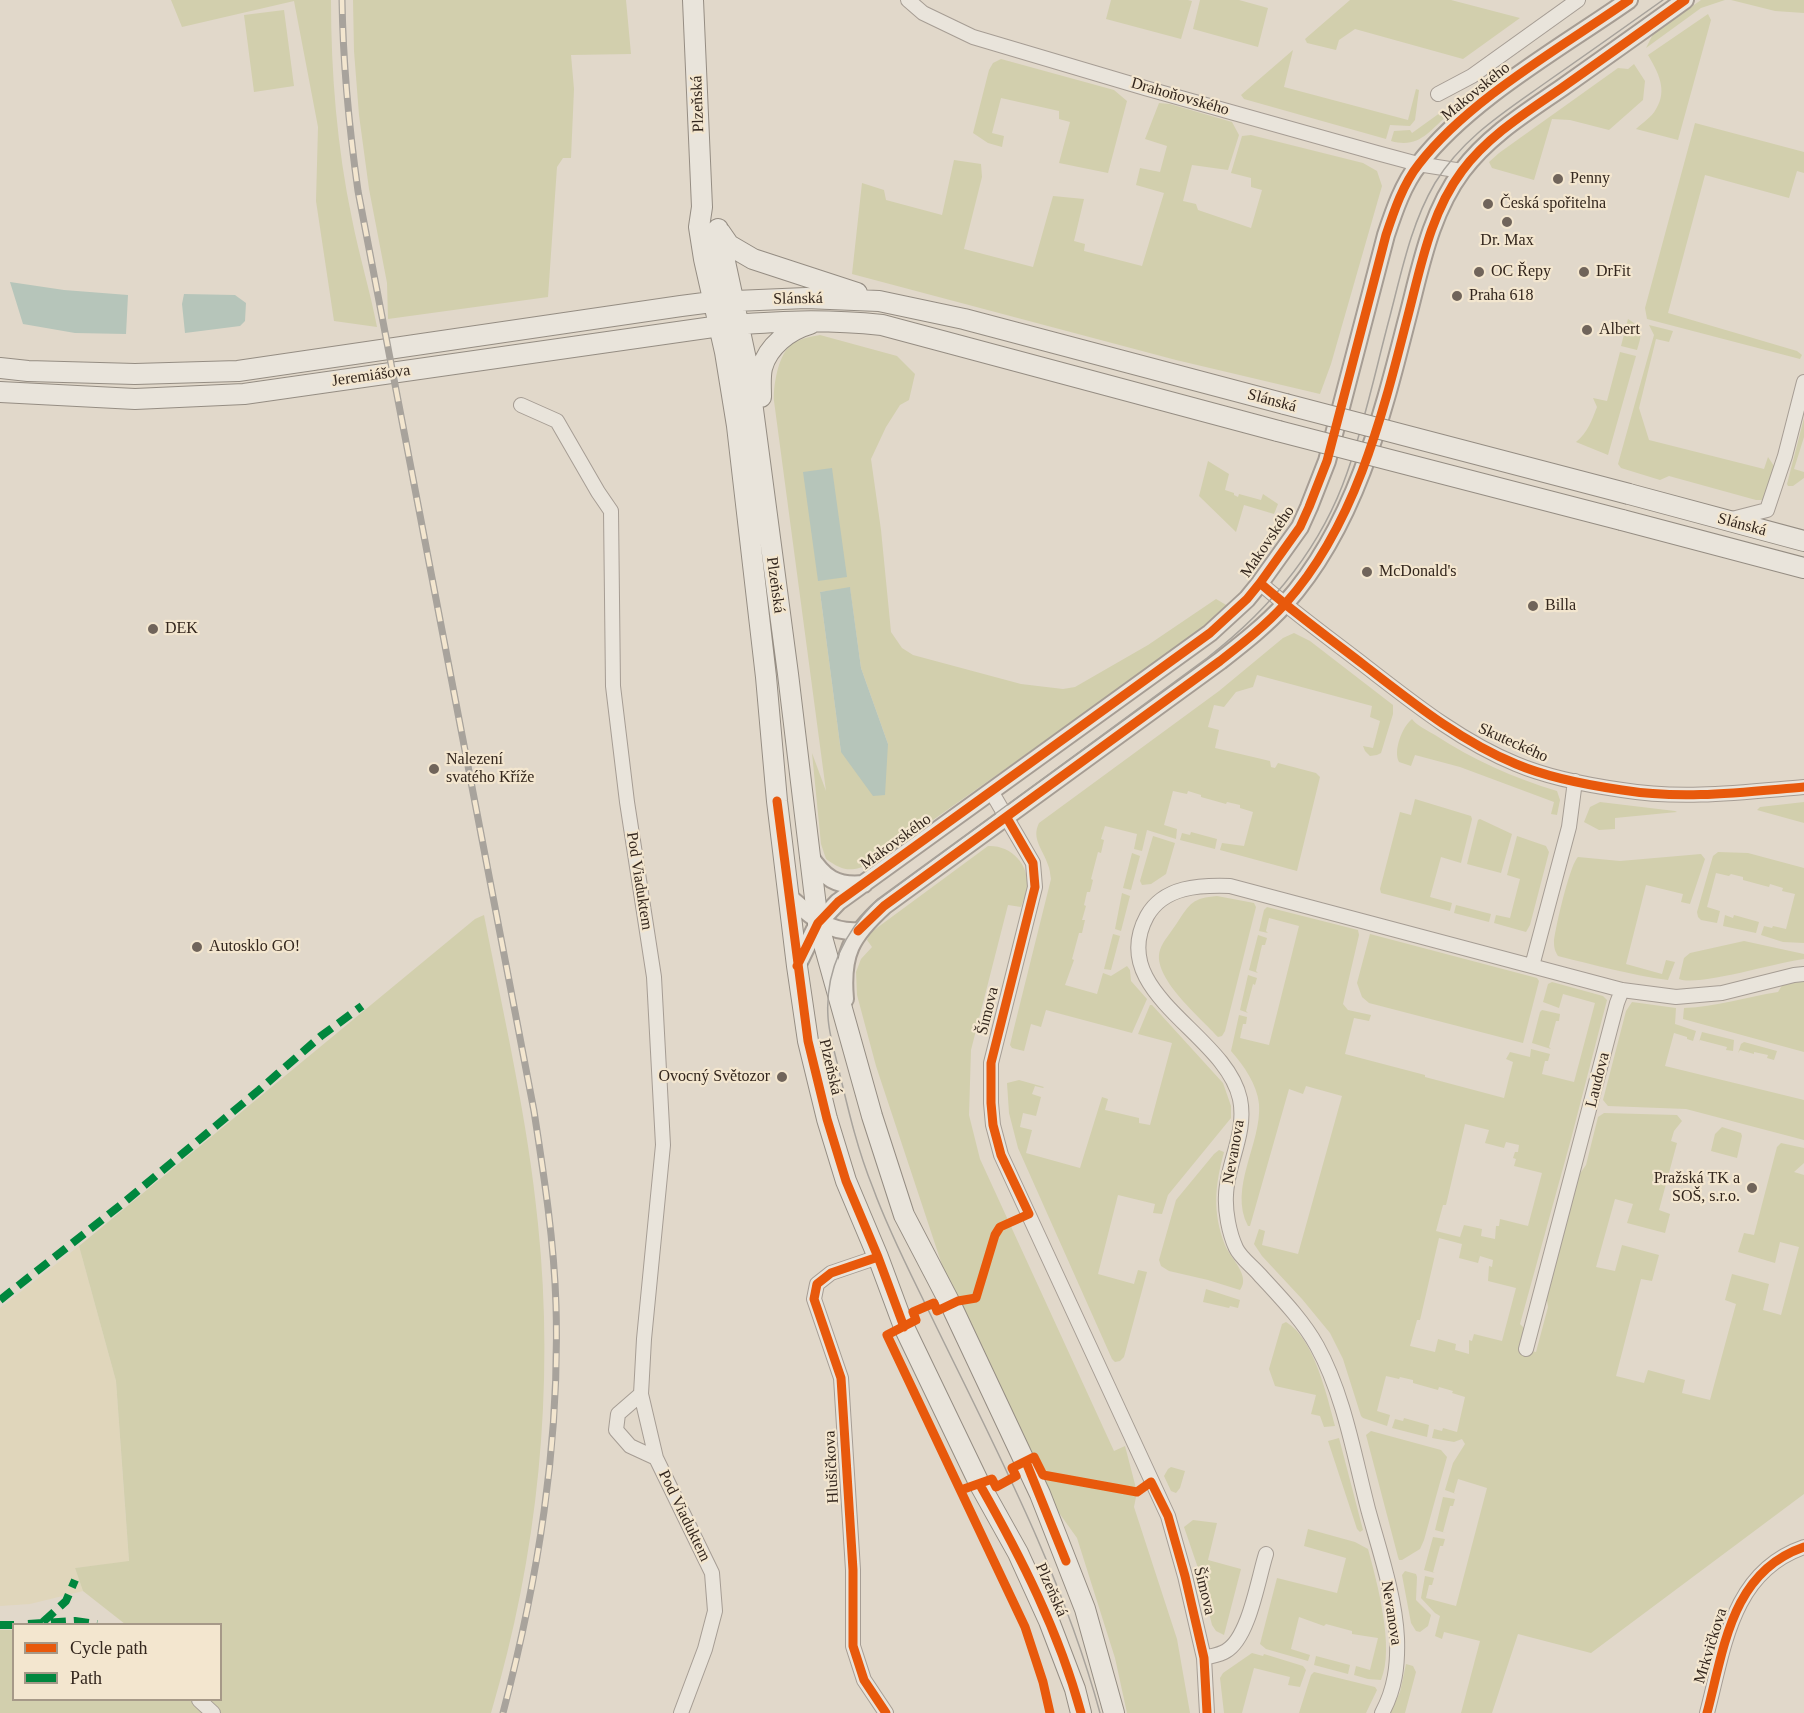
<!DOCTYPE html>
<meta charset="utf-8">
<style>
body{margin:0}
#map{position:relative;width:1804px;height:1713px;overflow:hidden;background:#e1d8ca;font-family:"Times New Roman",serif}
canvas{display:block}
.legend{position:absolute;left:12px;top:1623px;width:210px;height:78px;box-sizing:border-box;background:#f3e6cf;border:2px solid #a69988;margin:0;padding:8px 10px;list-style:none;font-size:18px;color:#33261d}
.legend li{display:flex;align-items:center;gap:12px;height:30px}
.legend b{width:30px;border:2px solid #a69988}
</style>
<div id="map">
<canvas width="1804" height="1713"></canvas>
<ul class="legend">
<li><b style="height:8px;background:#e8590c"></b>Cycle path</li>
<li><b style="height:8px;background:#00873e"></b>Path</li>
</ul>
</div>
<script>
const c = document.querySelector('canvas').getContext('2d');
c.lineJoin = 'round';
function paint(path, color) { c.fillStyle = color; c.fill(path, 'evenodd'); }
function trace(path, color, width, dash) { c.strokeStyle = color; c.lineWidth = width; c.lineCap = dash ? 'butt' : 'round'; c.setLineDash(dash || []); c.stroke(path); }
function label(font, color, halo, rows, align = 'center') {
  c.font = font + ' "Times New Roman",serif'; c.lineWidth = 4.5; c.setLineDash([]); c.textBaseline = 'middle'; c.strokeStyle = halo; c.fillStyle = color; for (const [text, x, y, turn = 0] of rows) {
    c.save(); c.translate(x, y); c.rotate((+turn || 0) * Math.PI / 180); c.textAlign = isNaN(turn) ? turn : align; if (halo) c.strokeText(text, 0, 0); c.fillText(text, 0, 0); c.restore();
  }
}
const farmland = new Path2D(`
 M79 1246 116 1381 129 1562 75 1568 83 1591 30 1604 0 1606V1308Z`);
const green = new Path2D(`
 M171 0H331C331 73 337 147 352 219 359 255 370 291 377 327L334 321 316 201 318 127 294 1 182 27Z
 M353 0H626L631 54 571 55 574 89 571 158H563L557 167 548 297 388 319 387 283 369 189 359 115 354 51Z
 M1111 0H1188L1192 1 1181 39 1106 19Z
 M1200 0H1239L1268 8 1258 47 1193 29Z
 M1350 0H1451L1520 18 1463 59 1355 29 1339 40 1336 50 1307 43 1305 39Z
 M1701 0H1725L1701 8 1646 48 1653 34Z
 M1731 0H1804V13L1775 11Z
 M284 10 294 86 254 92 244 15Z
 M1708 14 1711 20 1678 140 1636 129C1642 123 1652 117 1656 109 1668 90 1658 72 1648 55Z
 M1293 50 1284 87 1408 120 1416 89 1419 90 1415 120 1410 126 1390 125 1386 139 1244 99 1241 95Z
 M1001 59 1114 90 1127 101 1108 173 1059 163 1070 122 1059 119V111L1001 98 992 133 1004 136 1002 147 988 143 973 133 989 70 993 63Z
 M1634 64 1645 81 1643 100 1609 130 1570 120 1552 119 1534 180 1492 168 1489 162 1499 153 1618 68 1628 69Z
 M1159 103 1170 104 1232 122 1239 135 1228 170 1192 165 1183 201 1196 204 1198 210 1251 228 1262 190 1251 187V178L1231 173 1242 136 1251 135 1363 163 1377 171 1382 186 1331 364 1320 394 1176 360 852 274 862 183 884 190 886 200 942 215 954 160 981 164 982 177 964 249 1033 267 1053 196 1084 199 1074 241 1085 244 1084 251 1142 266 1164 193 1136 185 1140 168 1160 172 1167 146 1145 139Z
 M1444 110 1448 115C1429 131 1419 149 1391 141L1394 131 1410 130 1412 133Z
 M1695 123 1804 152V173L1797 171 1789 198 1705 175 1668 313 1797 351 1802 355 1800 359 1647 319 1645 308Z
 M1628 319C1644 329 1642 334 1637 350L1621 346Z
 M1649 325 1673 331 1669 342 1656 339 1639 408 1649 440 1764 469 1768 457 1774 466 1764 500H1756L1669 476 1660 480 1621 468 1618 464 1654 335Z
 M820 335 897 356 915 374 909 400 900 405 886 427 871 459 881 530 891 632 902 648 913 655 1021 684 1063 689 1075 687 1148 645 1216 599 1228 606 1205 628 872 863C852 872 844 872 826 859L821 844 812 753 826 791 774 401C773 387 778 357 789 347 796 339 810 337 820 335ZM850 588 861 668 888 744 841 752 820 592Z
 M1620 352 1636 356 1608 455 1576 442C1588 432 1592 420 1597 407L1593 398 1607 401Z
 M1804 418V437L1794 469 1804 472V478L1793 486H1788L1787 484Z
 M1208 461 1229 474 1225 490 1234 493V495L1238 497 1239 494 1261 500 1263 494 1278 504 1274 514 1244 505 1236 532 1199 496Z
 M1294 633 1310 641 1393 705V714L1381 753 1377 755 1370 756 1365 751 1363 746 1373 748 1380 721 1370 717 1372 706 1257 675 1253 687 1236 692 1224 707 1214 705 1208 727 1219 730 1215 748 1270 761 1271 767 1275 768 1278 763 1316 773 1320 777 1297 871 1220 850 1222 843 1244 846 1253 812 1240 808V805L1227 802 1226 804 1201 797V795L1188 791 1187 794 1173 791 1164 825 1177 829 1176 839 1147 830 1142 851 1134 849 1137 834 1105 826 1101 839 1104 840 1101 853 1098 852 1091 879 1093 880 1090 892H1087L1084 905 1086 906 1082 920H1085L1082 933H1079L1072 959 1074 960 1065 985 1097 994 1103 973 1111 976 1127 966 1130 970 1131 981 1147 999 1132 1033 1046 1010 1041 1027 1031 1024 1024 1051 1012 1048 1010 1045 1014 1028 1051 879C1050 874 1050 869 1048 865 1043 849 1031 839 1039 823L1219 691 1283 638Z
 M1412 719C1417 726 1427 730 1435 735 1473 760 1514 778 1557 791L1560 800 1557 815 1551 814 1554 802 1460 767 1415 755 1411 766 1399 762C1393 751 1402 727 1412 719Z
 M1415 799 1471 816 1472 819 1461 863 1441 857 1430 897 1452 903 1450 911 1381 893 1380 889 1400 812 1411 815Z
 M1600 802 1675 811 1677 812 1615 818V829L1599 830 1584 822 1590 807Z
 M1804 802V823L1757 810 1760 807Z
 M1480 819 1512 834 1501 873 1467 864 1478 820Z
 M1191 832 1217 839 1215 849 1180 840 1182 833 1190 835Z
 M1153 836 1175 843 1166 874 1151 884 1142 885 1140 881Z
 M1517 836 1546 846 1549 852 1530 925 1526 932 1494 923 1496 915 1510 918 1520 879 1507 875Z
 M988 846C1011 845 1030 864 1027 889 1026 895 1023 901 1021 907L1008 905 971 1050 969 1115 980 1159 1114 1451 1125 1446 1137 1492 1134 1507 1177 1639 1190 1713H1127L1115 1658 1077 1538 1057 1510 971 1323 943 1268 876 1066 857 995 856 972 861 959 872 947 867 940 870 933Z
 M1718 852 1748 853 1804 868V943L1783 942 1761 935 1764 926 1772 928 1773 926 1786 929 1795 894 1782 891 1783 888 1770 884 1769 887 1743 880V877L1731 874 1729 876 1716 873 1707 907 1720 911 1717 923 1701 920 1698 917 1697 912 1713 856Z
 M1132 853 1140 856 1131 890 1123 888Z
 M1701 854 1705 859 1690 904 1681 902 1683 894 1646 885 1626 964 1662 974 1666 960 1675 962 1668 980C1631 975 1594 965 1558 956 1555 951 1554 948 1554 942 1555 929 1570 864 1578 857L1620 861Z
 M1122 893 1130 896 1121 931 1115 929Z
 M1217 896 1254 903 1256 907 1225 1031 1222 1036 1218 1037C1201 1018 1151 977 1160 950 1163 941 1172 931 1177 923 1190 903 1193 898 1217 896Z
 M1456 905 1491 914 1489 922 1454 913Z
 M1267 907 1358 930 1359 935 1343 1004 1348 1010 1371 1015 1369 1021 1354 1018 1345 1054 1425 1075V1077L1504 1098 1513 1062 1506 1059 1510 1052 1530 1057 1531 1049 1550 1054 1548 1061H1545L1542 1074 1574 1082 1595 1003 1563 994 1559 1008 1543 1002 1548 984 1552 982 1603 996 1607 1000 1571 1139 1520 1324 1525 1329 1522 1349 1536 1352 1548 1307 1546 1294 1576 1179 1586 1165 1598 1117 1604 1113 1677 1115 1682 1121 1674 1131 1671 1141 1677 1143 1659 1210 1670 1214 1665 1233 1627 1223 1633 1204 1615 1199 1596 1267 1615 1271 1622 1245 1659 1255 1652 1281 1641 1279 1616 1376 1644 1383 1648 1370 1685 1380 1682 1393 1710 1400 1736 1304 1725 1300 1732 1274 1769 1284 1763 1310 1781 1315 1799 1247 1780 1242 1775 1263 1738 1252 1744 1233 1754 1235 1777 1147 1781 1143 1804 1148V1163L1794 1172 1804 1175V1494L1591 1653 1518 1634 1492 1713H1461L1480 1641 1444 1632 1442 1639 1435 1636 1440 1616 1435 1613 1421 1598 1425 1576 1434 1578 1432 1585H1429L1426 1598 1456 1606 1487 1488 1458 1479 1454 1493 1456 1494 1445 1490 1453 1463 1465 1444 1462 1439 1454 1442 1432 1438 1434 1429 1442 1431 1443 1428 1457 1432 1465 1397 1452 1393 1453 1391 1439 1387 1438 1390 1413 1383V1380L1400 1377 1399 1379 1386 1376 1377 1411 1390 1415 1387 1426 1363 1418 1361 1416 1343 1359 1330 1333 1302 1299 1262 1256 1254 1244 1259 1229 1265 1231 1262 1245 1298 1254 1342 1096 1306 1086 1303 1094 1289 1089 1250 1226H1248C1228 1188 1262 1143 1259 1104 1257 1084 1244 1066 1231 1051L1239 1015 1247 1017 1246 1024H1243L1240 1038 1269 1045 1299 926 1269 918 1266 931 1268 933 1259 931 1264 910ZM1465 1124 1489 1130 1485 1143 1504 1148 1506 1142 1519 1145 1518 1152H1515L1513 1158 1516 1159 1514 1166 1542 1173 1528 1226 1500 1219 1499 1226H1496L1495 1239 1481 1236 1482 1229 1464 1225 1460 1237 1436 1231 1443 1205H1446ZM1439 1238 1462 1244 1459 1258 1478 1263 1480 1256 1493 1260 1492 1267 1489 1266 1488 1281 1516 1288 1502 1341 1474 1334 1472 1341 1469 1340V1354L1455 1350 1456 1344 1438 1339 1435 1352 1410 1346 1417 1320H1420Z
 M484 915C504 1018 528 1120 538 1224 555 1388 538 1555 491 1713H0V1630H13L14 1700H220V1624H125L83 1591 75 1568 129 1561 116 1381 79 1246 475 919Z
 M1725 915 1733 918 1734 915 1759 922 1756 933 1723 926Z
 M1113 934 1120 936 1111 970 1104 969Z
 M1370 934 1537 978 1539 981 1523 1043 1369 1003 1362 997 1357 983Z
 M1258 935 1267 938 1265 945H1262L1256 971 1258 973 1249 970Z
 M1744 941 1804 954V959C1777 962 1698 987 1679 979L1684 958 1690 953Z
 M1248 975 1257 978 1255 985 1253 984 1246 1011 1248 1013 1240 1010Z
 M1804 980V1052L1683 1019 1684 1008C1716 1007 1746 997 1778 992L1783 984Z
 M1632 1002 1676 1008 1675 1024 1696 1031 1693 1041 1687 1039V1037L1674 1033 1665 1066 1804 1100V1140L1686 1109 1608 1106 1603 1100 1626 1011Z
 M1150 1005H1152L1223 1083 1231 1106V1118L1168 1195 1162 1214 1153 1213 1155 1204 1118 1195 1098 1274 1134 1284 1138 1270 1147 1272 1124 1357 1120 1361 1115 1362 1112 1359 1018 1148 1009 1113 1007 1083 1019 1080 1044 1087 1043 1088 1035 1086 1032 1094 1041 1097 1036 1116 1023 1113 1020 1127 1032 1130 1026 1153 1080 1168 1102 1097 1108 1099 1105 1110 1139 1118V1123L1150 1125 1172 1043 1138 1034Z
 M1542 1010 1560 1014 1559 1021H1556L1549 1047 1551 1049 1532 1043 1540 1012Z
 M1702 1032 1734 1040 1733 1051 1726 1050 1727 1047 1700 1040 1699 1042Z
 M1744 1042 1777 1051 1774 1060 1767 1058 1768 1055 1754 1052V1054L1740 1050 1738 1053 1741 1044Z
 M1722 1127 1741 1133 1742 1136 1737 1158 1711 1151 1715 1134Z
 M1219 1150 1224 1152C1215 1186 1212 1211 1225 1245 1231 1259 1251 1276 1240 1290L1208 1280 1169 1271 1161 1266 1159 1260 1176 1200 1214 1154Z
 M1206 1289 1240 1300 1238 1308 1230 1306 1229 1308 1203 1302Z
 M1286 1322C1314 1338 1327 1396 1335 1426L1324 1427 1320 1416 1311 1414 1316 1395 1275 1386 1269 1369 1282 1324Z
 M1404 1418 1429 1425 1427 1437 1392 1428 1395 1419 1403 1421Z
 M1371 1431 1441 1450 1447 1457 1424 1540 1420 1549 1402 1560H1399L1398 1557 1366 1435Z
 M1339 1438 1363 1530 1360 1532 1357 1529 1328 1441Z
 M1171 1467 1185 1471 1180 1488 1176 1493 1171 1491 1164 1476 1168 1469Z
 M1443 1497 1455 1499 1453 1506H1450L1443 1532 1446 1533 1435 1530Z
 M1193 1520 1217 1523 1208 1560 1241 1569 1224 1635 1216 1631 1212 1625 1198 1568 1184 1527Z
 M1308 1529 1355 1542 1368 1549C1377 1582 1395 1648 1381 1680L1368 1679 1354 1675 1356 1666 1370 1670 1378 1638 1352 1634V1631L1326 1624 1324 1626 1299 1617 1291 1649 1310 1655 1308 1661 1266 1649 1260 1644 1277 1578 1337 1593 1346 1558 1304 1546Z
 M1433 1537 1445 1539 1443 1546H1440L1433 1572 1435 1573 1424 1570Z
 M1405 1571 1416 1574 1417 1577 1416 1600 1431 1615 1428 1626 1420 1632 1416 1631 1411 1623 1402 1575Z
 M1252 1653 1263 1656 1264 1654 1303 1666 1306 1670 1300 1687 1288 1685 1290 1677 1254 1668 1242 1713H1224L1220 1678 1223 1673Z
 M1316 1656 1350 1665 1348 1674 1314 1665Z
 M1406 1664 1413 1666 1416 1672 1405 1713H1390L1400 1692Z
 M1314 1672 1375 1687 1377 1690 1366 1713H1299L1311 1675Z`);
const water = new Path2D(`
 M10 282 64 290 128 295 126 334 75 333 23 324Z
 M184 294 235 295 246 303 245 321 240 326 185 333 182 304Z
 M832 468 847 577 818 581 803 472Z
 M850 587 861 668 888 744 885 795 873 796 841 752 820 592Z`);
const minor = new Path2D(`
 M908 0 923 13 973 37 1145 88 1377 153 1418 164 1462 171
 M1438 94 1472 76 1578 0
 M521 405 557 421 598 492 611 511 613 686 627 802 654 977 663 1145 644 1339 641 1394 656 1458 712 1573 715 1611 705 1649 681 1713
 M1728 520 1767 510 1785 456 1804 382
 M1260 583C1293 612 1329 638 1364 665 1412 702 1460 741 1516 764 1549 778 1587 785 1622 790 1683 800 1744 792 1804 787
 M991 791 1033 863 1035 887 991 1063V1103L993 1125 1001 1155 1168 1516 1185 1576 1204 1658 1207 1713
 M1532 966 1569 827 1575 781
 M878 1257 831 1273 817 1284 814 1299 841 1378 853 1570V1646L864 1680 886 1713
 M1526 1349 1617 1003 1622 990
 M641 1394 618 1414 616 1430 630 1446 656 1458
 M1204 1658C1211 1656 1220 1655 1226 1651 1249 1638 1258 1579 1266 1554
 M199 1700 213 1713
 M1382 1713C1395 1689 1398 1665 1397 1638 1395 1596 1379 1549 1368 1509 1354 1455 1344 1395 1317 1346 1302 1319 1279 1296 1259 1274 1252 1266 1240 1257 1236 1248 1229 1233 1225 1211 1226 1195 1227 1163 1247 1133 1240 1099 1226 1033 1105 993 1147 916 1164 886 1200 885 1230 886L1622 990 1676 997 1722 993 1794 975 1804 974
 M1707 1713C1724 1649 1731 1572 1804 1547`);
const tertiary = new Path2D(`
 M809 855C824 878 836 887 864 884
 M789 897C811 916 828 933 858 931
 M797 966 818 923 838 902 1210 633 1247 599 1260 583 1300 527 1309 507 1327 461 1386 235C1394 211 1403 184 1419 164 1469 99 1562 47 1629 0
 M845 999C841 954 851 936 884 906L1220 661C1243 643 1266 625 1285 604 1354 527 1381 421 1406 323 1420 271 1429 215 1462 171 1489 135 1527 112 1563 87 1604 58 1645 29 1685 0`);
const secondary = new Path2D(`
 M693 0 702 207 699 227 704 259 725 352 737 426 766 677 777 801 797 966 808 1041 827 1119 846 1181 878 1257 904 1327 980 1485 1018 1553 1049 1621 1075 1689 1081 1713
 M718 229 747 364 788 674 818 923 872 1116 904 1215 951 1305 1040 1494 1085 1609 1114 1713
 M720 232 729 245 753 259 857 293
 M0 368 28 371 135 374 238 371 681 306 712 302 806 298 879 301 964 319 1285 404
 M0 392 135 399 244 394 720 326C778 321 824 319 882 325L1278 431
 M761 397C761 387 760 377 762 368 768 346 789 330 810 324
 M1629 494 1804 541
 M1622 520 1804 568`);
const tram = new Path2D(`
 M1100 1713C1063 1577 997 1451 935 1324 914 1280 890 1235 873 1188 858 1151 849 1113 840 1075 836 1056 829 1036 828 1017 825 972 843 935 874 903L1207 658C1269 610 1321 548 1347 473 1365 422 1376 368 1390 316 1402 270 1411 224 1435 183 1463 137 1506 111 1548 81 1587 54 1625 27 1663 0`);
const rail = new Path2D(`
 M342 0C343 64 349 127 358 191L534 1111C544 1176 554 1240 556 1305 560 1444 538 1579 503 1713`);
const secondaryBridge = new Path2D(`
 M1285 404 1629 494
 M1278 431 1622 520`);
const quiet = new Path2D(`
 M0 1300 122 1204 259 1090 321 1036 362 1006
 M43 1622 66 1601 75 1580
 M28 1624 75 1621 97 1624
 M0 1625H14`);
const cycleway = new Path2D(`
 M1260 583C1293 612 1329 638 1364 665 1412 702 1460 741 1516 764 1549 778 1587 785 1622 790 1683 800 1744 792 1804 787
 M777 801 808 1041 827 1119 846 1181 878 1257 904 1327
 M1007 818 1033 863 1035 887 991 1063V1103L993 1125 1001 1155 1029 1214 1000 1227 995 1235 976 1298 958 1301 937 1311 934 1303 913 1312 916 1320 887 1335 1025 1627 1043 1682 1050 1713
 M858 931 884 906 1220 661C1243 643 1266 625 1285 604 1354 527 1381 421 1406 323 1420 271 1429 215 1462 171 1489 135 1527 112 1563 87 1604 58 1645 29 1685 0
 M797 966 818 923 838 902 1210 633 1247 599 1260 583 1300 527 1309 507 1327 461 1386 235C1394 211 1403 184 1419 164 1469 99 1562 47 1629 0
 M878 1257 831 1273 817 1284 814 1299 841 1378 853 1570V1646L864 1680 886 1713
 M1026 1462 1066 1561
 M980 1485C1021 1557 1059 1632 1081 1713
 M961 1490 992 1479 996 1487 1016 1476 1012 1468 1034 1457 1043 1475 1137 1492 1151 1482 1168 1516 1185 1576 1204 1658 1207 1713
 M1707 1713C1724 1649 1731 1572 1804 1547`);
const markers = [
 [1558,179,6,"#70645a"],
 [1488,204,6,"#70645a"],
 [1507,222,6,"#70645a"],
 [1479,272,6,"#70645a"],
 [1584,272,6,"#70645a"],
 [1457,296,6,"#70645a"],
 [1587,330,6,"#70645a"],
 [1367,572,6,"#70645a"],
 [1533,606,6,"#70645a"],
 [153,629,6,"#70645a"],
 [434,769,6,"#70645a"],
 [197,947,6,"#70645a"],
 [782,1077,6,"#70645a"],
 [1752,1188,6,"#70645a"]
];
const streetNames = [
 ["Makovského",1476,92,-39],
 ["Drahoňovského",1180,97,16],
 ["Plzeňská",698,104,-92],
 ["Slánská",798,299,-1],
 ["Jeremiášova",371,376,-8],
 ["Slánská",1272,401,15],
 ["Slánská",1742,525,15],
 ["Makovského",1268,542,-56],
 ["Plzeňská",775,585,82],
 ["Skuteckého",1513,743,24],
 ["Makovského",896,842,-36],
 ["Pod Viaduktem",639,881,81],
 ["Šímova",988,1011,-76],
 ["Plzeňská",830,1067,77],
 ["Laudova",1598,1080,-76],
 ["Nevanova",1234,1152,-80],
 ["Hlušičkova",832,1467,-93],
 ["Pod Viaduktem",684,1516,64],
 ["Plzeňská",1051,1590,66],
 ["Šímova",1204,1591,76],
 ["Nevanova",1391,1613,81],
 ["Mrkvičkova",1711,1646,-73]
];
const poiNames = [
 ["Penny",1570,179],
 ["Česká spořitelna",1500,204],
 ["Dr. Max",1507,241,"center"],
 ["OC Řepy",1491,272],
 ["DrFit",1596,272],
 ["Praha 618",1469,296],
 ["Albert",1599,330],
 ["McDonald's",1379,572],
 ["Billa",1545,606],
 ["DEK",165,629],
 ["Nalezení",446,760],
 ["svatého Kříže",446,778],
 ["Autosklo GO!",209,947],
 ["Ovocný Světozor",770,1077,"right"],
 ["Pražská TK a",1740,1179,"right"],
 ["SOŠ, s.r.o.",1740,1197,"right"]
];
paint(farmland, '#e0d6bb');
paint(green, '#d2cfad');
paint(water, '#b6c5ba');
trace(minor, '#a69d94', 16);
trace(tertiary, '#a69d94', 20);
trace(secondary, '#958d83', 22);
trace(minor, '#e9e4db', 14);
trace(tertiary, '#e9e4db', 16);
trace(secondary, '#e9e4db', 20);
trace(tram, '#a8a39c', 1.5);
trace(rail, '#a8a39c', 7);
trace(rail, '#f3e6cf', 4.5, [14]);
trace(secondaryBridge, '#958d83', 22, []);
trace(secondaryBridge, '#e9e4db', 20);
trace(quiet, '#00873e', 8, [15, 8]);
trace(cycleway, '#e8590c', 9);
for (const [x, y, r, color] of markers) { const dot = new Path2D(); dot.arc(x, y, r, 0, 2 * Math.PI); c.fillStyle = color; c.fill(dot); trace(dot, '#f3e6cf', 2); }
label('16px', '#33261d', '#f3e6cf', streetNames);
label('16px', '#33261d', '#f3e6cf', poiNames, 'left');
</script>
